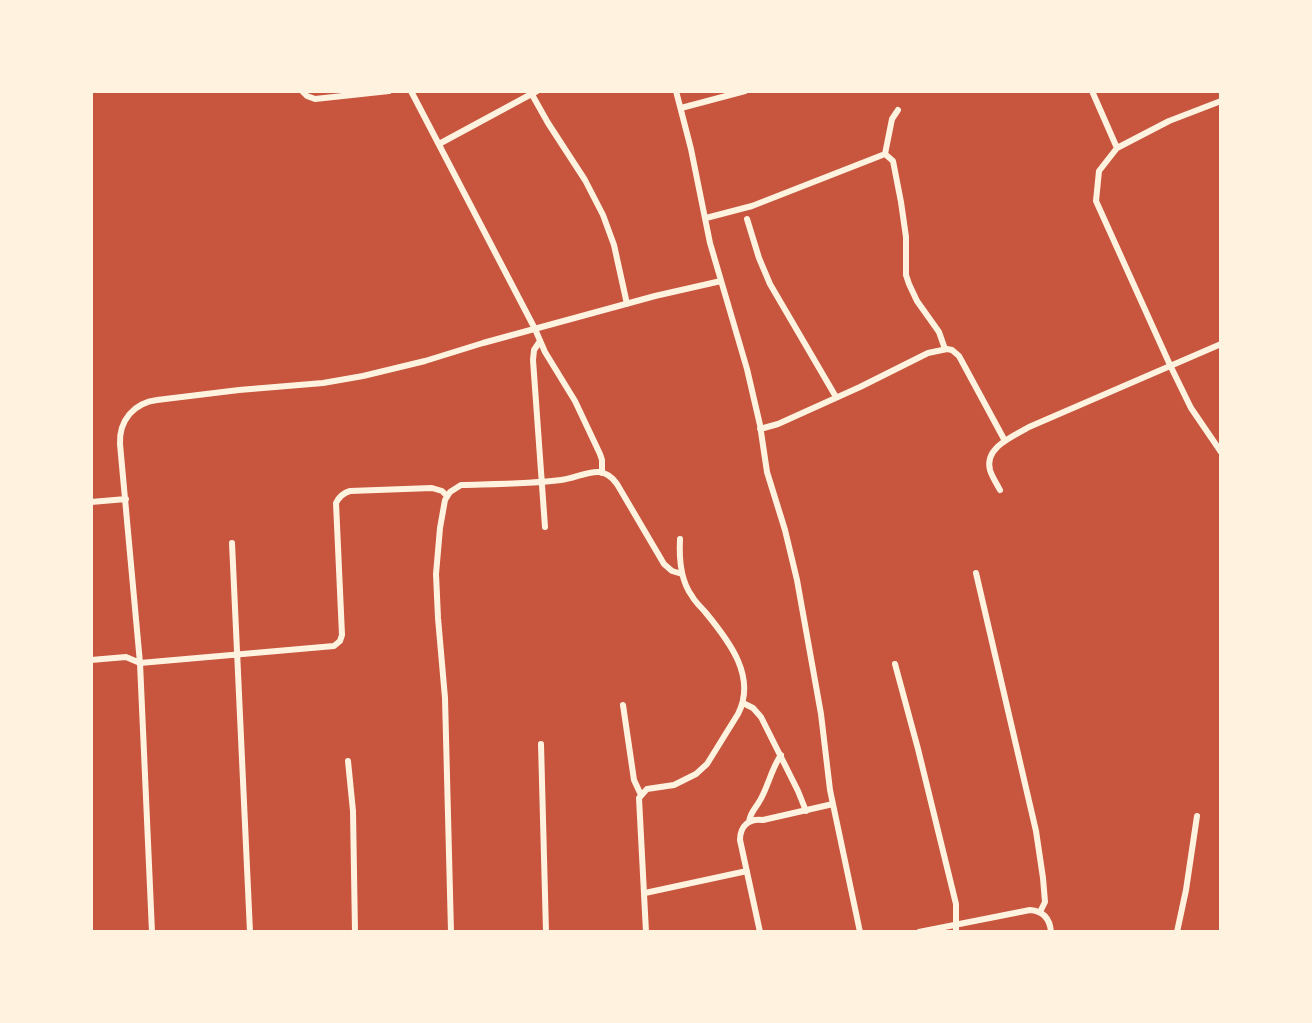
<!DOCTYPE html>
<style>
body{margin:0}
#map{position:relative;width:1312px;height:1023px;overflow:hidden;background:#c8553d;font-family:"IBM Plex Sans",sans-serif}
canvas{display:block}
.frame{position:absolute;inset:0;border:93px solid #fff3e0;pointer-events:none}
</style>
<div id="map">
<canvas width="1312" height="1023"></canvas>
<div class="frame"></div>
</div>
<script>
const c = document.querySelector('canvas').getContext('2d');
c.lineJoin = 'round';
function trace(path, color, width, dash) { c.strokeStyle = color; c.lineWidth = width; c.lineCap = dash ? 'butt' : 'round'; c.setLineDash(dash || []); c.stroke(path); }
const minor = new Path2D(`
 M302 91 307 96 315 99 389 91
 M411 91 535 329 545 352 575 401 600 454 602 460V473
 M530 91 548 123 585 180 603 215 614 245 627 304
 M676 91 691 149 710 243 747 369 760 425 767 472 785 530 797 580 821 714 830 790 860 932
 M1092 91 1117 148
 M1221 101 1169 121 1117 148 1099 171 1096 201 1170 365 1191 408 1221 452
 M681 108 745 91
 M439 144 537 91
 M885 154 893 161 901 202 906 237V275L909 284 917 301 939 332 945 349
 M885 154 892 119 898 110
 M706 218 752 206 885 154
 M747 219 759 258 770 284 836 397
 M540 341 534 350 533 360 545 527
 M760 429 778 424 860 387 928 353 947 349 952 350 959 356 1005 441
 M1000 490C997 484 992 477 990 470 984 447 1014 436 1029 427L1221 344
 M91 502 126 499
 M232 543 250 932
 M976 573 1036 831 1043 878 1045 902 1040 912
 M91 660 126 657 140 663 334 646 340 641 342 635 336 503C339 497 343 493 350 491L432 488 442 491 447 496
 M895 664 918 749 956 904V932
 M743 703 753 708 761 717 798 791 806 811
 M623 705 634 780 641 795
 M541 744 546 932
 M348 761 353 811 355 932
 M749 822C750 813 755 809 759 802 768 788 771 769 781 755
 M645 893 747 871
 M152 932 140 663 120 444C119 420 134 403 157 400L239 390 323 383 363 376 425 361 483 343 655 296 721 281
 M451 932 445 698 438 618 436 574 440 528 445 500 450 492 461 485C494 484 529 484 561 480 573 479 588 471 599 472 607 473 613 478 617 484L664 564 672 571 682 574
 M646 932 639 798 647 789 674 785 696 774 707 764 738 714C757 677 729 641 706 613 701 607 695 602 692 596 680 580 679 558 680 539
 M760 932 740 840C740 826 749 818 763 820L833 804
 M919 932 1030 910C1044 911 1050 919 1051 932
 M1177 932 1186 890 1197 816`);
trace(minor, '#fff3e0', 6);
</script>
